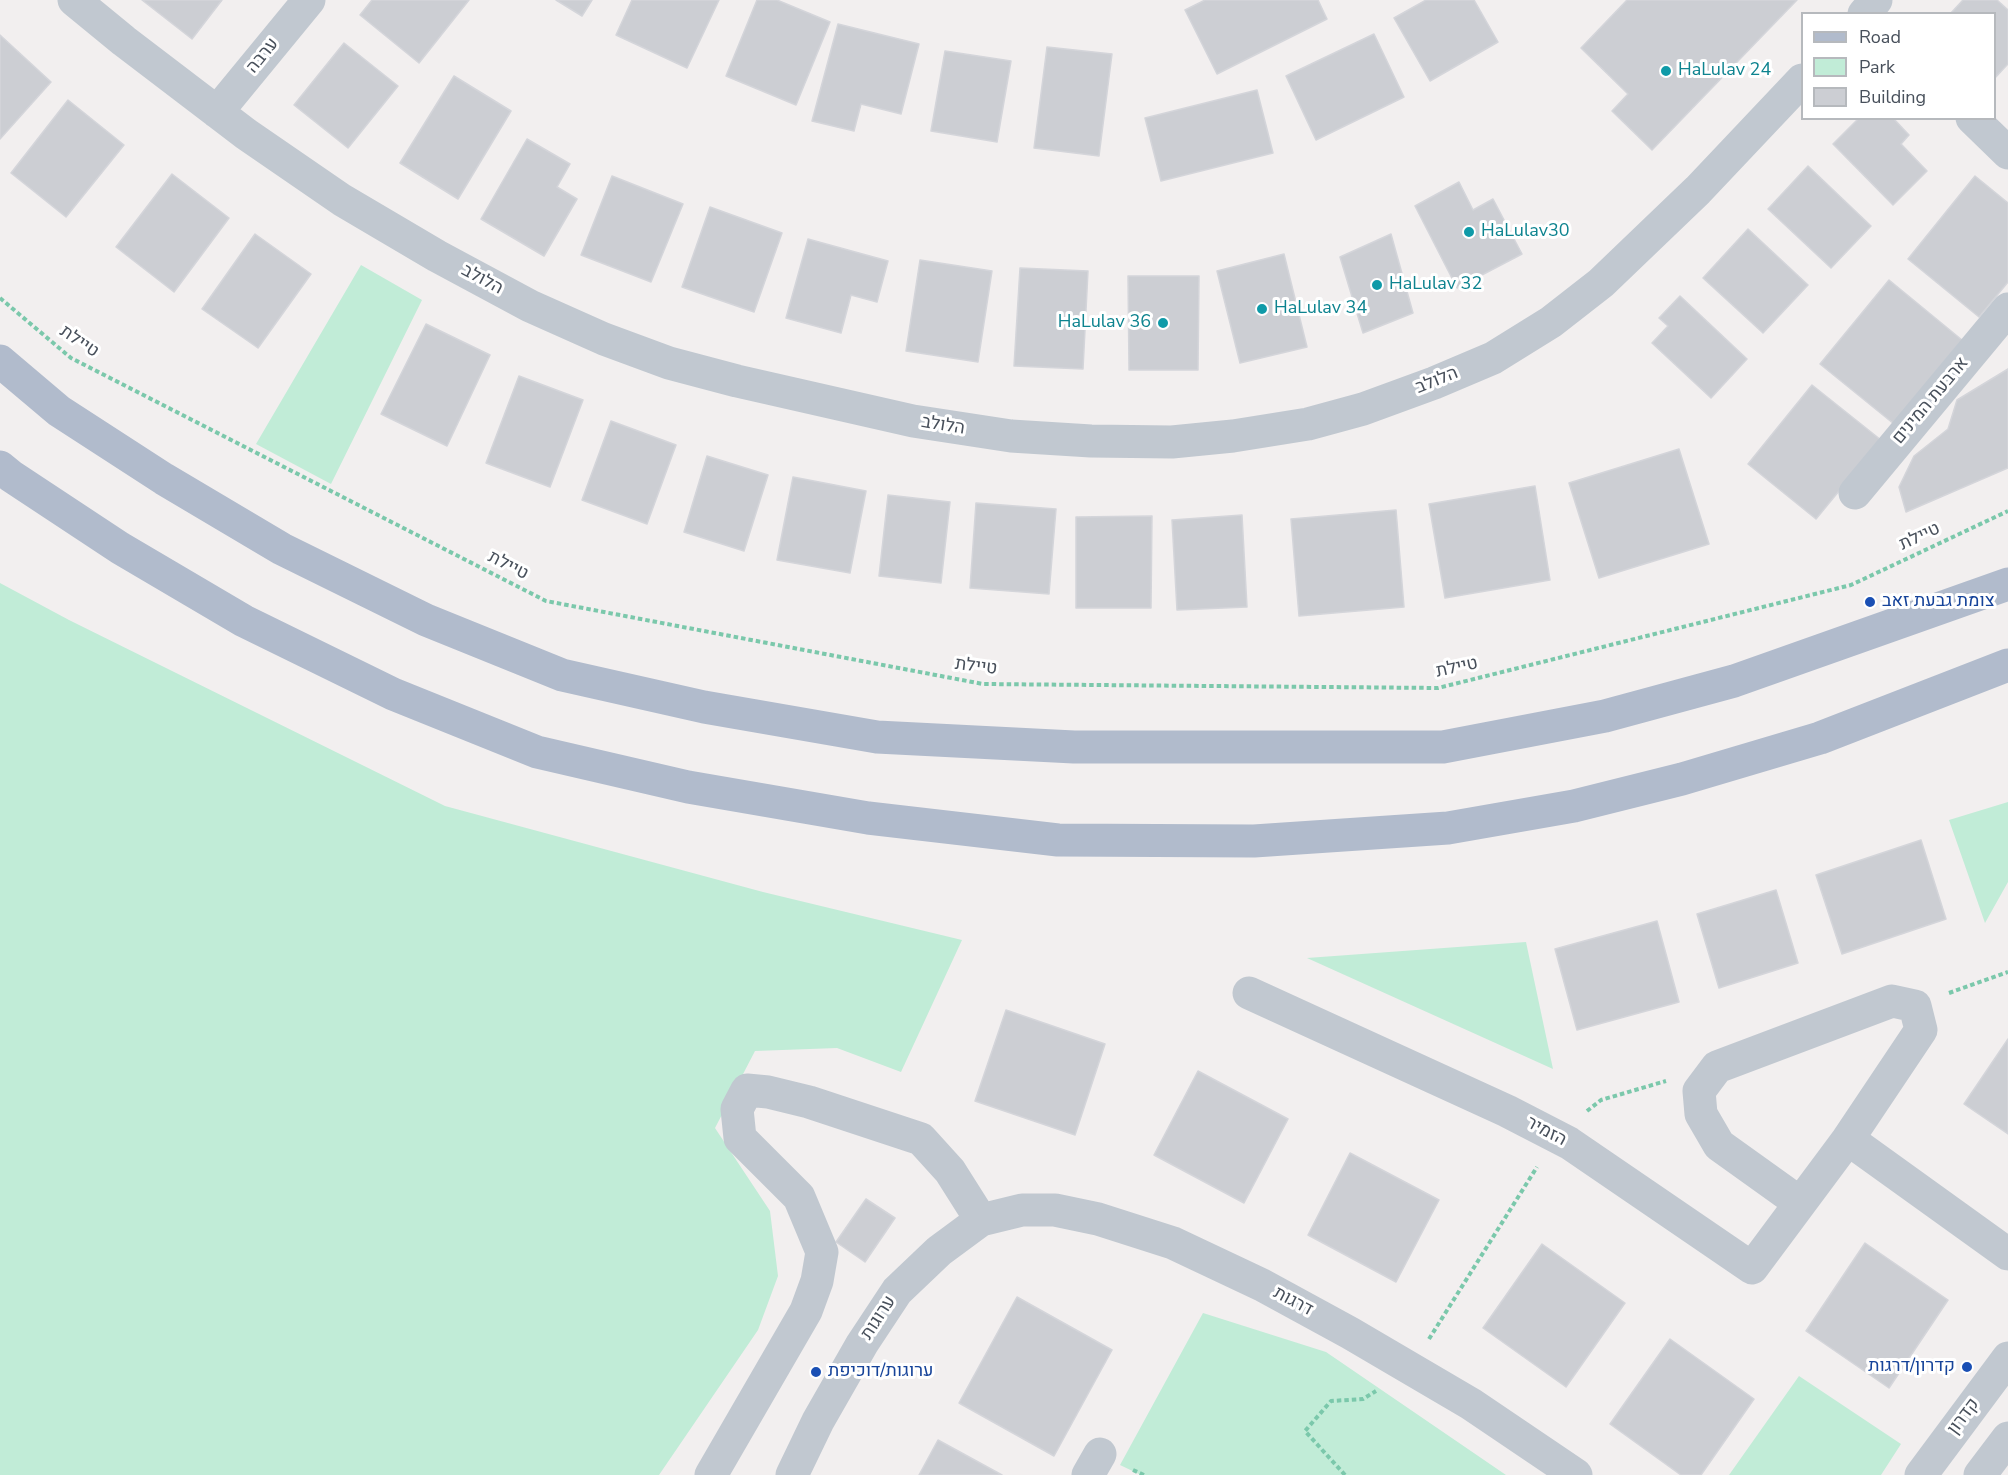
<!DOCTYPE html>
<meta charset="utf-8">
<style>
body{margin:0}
#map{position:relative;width:2008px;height:1475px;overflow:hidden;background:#f2efef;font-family:"Nunito Sans",sans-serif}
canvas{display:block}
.legend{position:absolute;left:1801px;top:12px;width:195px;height:108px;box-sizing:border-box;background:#fff;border:2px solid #b6b9bd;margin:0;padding:8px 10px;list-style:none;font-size:18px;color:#48505b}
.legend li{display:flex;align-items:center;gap:12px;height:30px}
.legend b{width:30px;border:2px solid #b6b9bd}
</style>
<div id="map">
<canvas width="2008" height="1475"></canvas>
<ul class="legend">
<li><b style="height:8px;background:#b1bbcc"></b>Road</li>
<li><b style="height:16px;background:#c1ecd7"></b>Park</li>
<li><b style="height:16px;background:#ccced3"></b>Building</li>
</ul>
</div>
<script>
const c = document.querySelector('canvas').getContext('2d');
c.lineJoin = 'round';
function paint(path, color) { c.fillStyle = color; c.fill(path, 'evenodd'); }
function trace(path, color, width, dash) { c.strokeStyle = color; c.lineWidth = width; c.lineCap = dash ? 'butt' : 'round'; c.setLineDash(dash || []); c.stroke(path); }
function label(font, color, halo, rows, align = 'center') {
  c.font = font + ' "Nunito Sans",Heebo,sans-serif'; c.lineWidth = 6; c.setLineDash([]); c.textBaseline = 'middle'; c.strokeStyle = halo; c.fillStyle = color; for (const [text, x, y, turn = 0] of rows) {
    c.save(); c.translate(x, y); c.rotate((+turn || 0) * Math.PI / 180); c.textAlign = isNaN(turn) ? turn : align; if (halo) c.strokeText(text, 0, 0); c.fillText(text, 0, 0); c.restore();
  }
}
const green = new Path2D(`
 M361 265 422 300 331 484 256 444Z
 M0 583 69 620 445 806 763 892 962 940 901 1072 837 1048 755 1051 715 1128 770 1211 778 1276 758 1330 659 1475H0Z
 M2008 802V882L1985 923 1949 820Z
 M1526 942 1553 1069 1307 958Z
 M1203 1313 1326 1352 1506 1475H1141L1120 1465Z
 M1799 1376 1901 1444 1881 1475H1729Z`);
const building = new Path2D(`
 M142 0H222L192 39Z
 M372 0H469L419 63 360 15Z
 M556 0H592L582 16Z
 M632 0H719L687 68 616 35Z
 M757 0H777L830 22 796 105 726 76Z
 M1205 0H1318L1327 19 1217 74 1185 10Z
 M1426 0H1474L1498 42 1430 81 1394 18Z
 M1627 0H1797L1652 150 1612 111 1628 94 1581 48Z
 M1963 0H1997L2008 10V64L1994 79V14H1950Z
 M838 24 919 44 901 114 861 104 854 131 812 121Z
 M1374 34 1404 97 1316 140 1286 76Z
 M0 35 51 82 0 139Z
 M344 43 398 86 348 148 294 105Z
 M1047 47 1112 54 1099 156 1034 148Z
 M945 51 1011 61 997 142 931 131Z
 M454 76 511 111 458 199 400 163Z
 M1257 90 1273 153 1161 181 1145 118Z
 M68 100 124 145 66 217 11 173Z
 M1859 118H1893L1909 135 1901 144 1927 171 1893 205 1833 144Z
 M527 139 570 164 557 187 577 199 544 256 481 219Z
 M1808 166 1871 226 1831 268 1768 209Z
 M172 174 229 218 174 292 116 247Z
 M612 176 683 204 651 282 581 255Z
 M1975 176 2008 203V282L1979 317 1908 259Z
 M1459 182 1473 210 1493 199 1522 254 1457 288 1415 206Z
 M710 207 782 233 754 312 682 287Z
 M1748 229 1808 285 1763 333 1703 278Z
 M255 234 311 274 258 348 202 309Z
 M1391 234 1413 313 1363 333 1340 257Z
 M808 239 888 261 877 302 851 295 841 333 786 318Z
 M1284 254 1307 347 1240 363 1217 271Z
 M920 260 992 271 978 362 906 351Z
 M1020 268 1088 271 1083 369 1014 366Z
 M1128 276H1199L1198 370H1129Z
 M1889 280 1962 340 1894 424 1820 364Z
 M1680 296 1747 359 1711 398 1652 343 1668 326 1659 318Z
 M426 324 490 355 447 446 381 414Z
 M2008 369V468L1906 512 1899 487 1914 456 1948 429 1957 400Z
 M519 376 583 400 550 487 486 463Z
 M1812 385 1881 440 1816 519 1748 464Z
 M611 421 676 445 647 524 582 500Z
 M1679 449 1709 544 1599 578 1569 483Z
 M707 456 768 475 744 551 684 532Z
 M793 477 866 491 850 573 777 560Z
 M1535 486 1550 580 1445 598 1429 504Z
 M888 495 950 502 941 583 879 576Z
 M976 503 1056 509 1049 594 970 588Z
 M1396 510 1404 607 1299 616 1291 519Z
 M1242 515 1247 607 1177 610 1172 520Z
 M1152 516 1151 608H1076V517Z
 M1921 840 1946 919 1842 954 1816 875Z
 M1776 890 1798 963 1719 988 1697 914Z
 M1657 921 1679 1002 1577 1030 1555 949Z
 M1006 1010 1105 1044 1075 1135 975 1101Z
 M2008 1039V1134L1964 1104Z
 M1198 1071 1288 1119 1244 1203 1154 1155Z
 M1350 1153 1439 1200 1396 1282 1308 1235Z
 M866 1199 895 1218 865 1262 836 1242Z
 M1865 1243 1948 1300 1889 1388 1806 1331Z
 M1542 1244 1625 1303 1566 1387 1483 1328Z
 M1017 1297 1112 1350 1054 1456 959 1403Z
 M1670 1339 1754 1399 1701 1475H1681L1610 1424Z
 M938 1440 1002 1475H919Z`);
const path = new Path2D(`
 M0 298 71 358 546 601 983 684 1438 688 1851 585 2008 511
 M1949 993 2008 972
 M1587 1111 1601 1100 1666 1081
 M1429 1339 1537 1167
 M1133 1470 1144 1475
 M1345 1475 1305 1431 1331 1401 1363 1399 1376 1391`);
const minor = new Path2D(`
 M74 0 124 41 246 134 342 200 437 256 530 306 604 339 669 363 737 381 913 421 1011 436 1091 441 1172 442 1233 436 1308 424 1363 409 1434 383 1493 358 1551 322 1601 283 1698 190 1802 80
 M1864 14 1876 0
 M217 112 309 0
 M1972 118 2008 153
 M1855 493 2008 309
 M1249 993 1507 1111 1569 1143 1752 1268 1848 1139 2008 1254
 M1800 1203 1719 1145 1701 1114 1699 1091 1717 1067 1892 1001 1915 1006 1921 1030 1848 1139
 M711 1475 806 1311 817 1281 822 1252 799 1197 740 1138 737 1109 747 1090 768 1092 809 1102 921 1139 950 1171 981 1220
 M792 1475 818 1421 862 1344 897 1291 939 1251 981 1220 1022 1210H1055L1098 1219 1173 1243 1262 1285 1350 1333 1471 1404 1576 1475
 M1088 1475 1100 1454
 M1921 1475 2008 1358
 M1980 1475 2008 1438`);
const major = new Path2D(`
 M0 361 59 411 164 479 282 549 426 620 562 675 704 707 877 737 1074 747H1443L1605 716 1734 681 2008 584
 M0 467 11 476 120 548 244 621 393 694 537 752 688 787 868 818 1058 840 1254 841 1448 828 1574 806 1682 779 1820 738 2008 665`);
const markers = [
 [1666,71,6,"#0f9aa8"],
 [1469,232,6,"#0f9aa8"],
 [1377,285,6,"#0f9aa8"],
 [1262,309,6,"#0f9aa8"],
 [1163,323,6,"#0f9aa8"],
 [1870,602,6,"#1a4fb4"],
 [1967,1367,6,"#1a4fb4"],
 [816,1372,6,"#1a4fb4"]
];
const streetNames = [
 ["ערבה",263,56,-51],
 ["הלולב",482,280,28],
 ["טיילת",79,342,34],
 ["הלולב",1437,381,-22],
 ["ארבעת המינים",1931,401,-50],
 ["הלולב",943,426,9],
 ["טיילת",1920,537,-25],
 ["טיילת",508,566,27],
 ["טיילת",976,667,7],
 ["טיילת",1457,668,-12],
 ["הזמיר",1546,1132,28],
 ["דרגות",1293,1302,28],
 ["ערוגות",879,1318,-57],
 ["קדרון",1964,1417,-53]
];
const cultureNames = [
 ["HaLulav 24",1678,71],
 ["HaLulav30",1481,232],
 ["HaLulav 32",1389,285],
 ["HaLulav 34",1274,309],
 ["HaLulav 36",1151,323,"right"]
];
const transitNames = [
 ["צומת גבעת זאב",1882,602],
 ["קדרון/דרגות",1955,1367,"right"],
 ["ערוגות/דוכיפת",828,1372]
];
paint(green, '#c1ecd7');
paint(building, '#ccced3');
trace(building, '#d4d5da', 1.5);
trace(path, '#7bc8ab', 4, [4.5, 3]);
trace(minor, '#c1c8d0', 33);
trace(major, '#b1bbcc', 33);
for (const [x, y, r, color] of markers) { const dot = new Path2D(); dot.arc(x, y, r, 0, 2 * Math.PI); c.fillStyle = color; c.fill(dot); trace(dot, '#fff', 2); }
label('18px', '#48505b', '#fff', streetNames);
label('18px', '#0d838f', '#fff', cultureNames, 'left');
label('18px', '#164399', '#fff', transitNames, 'left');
</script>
